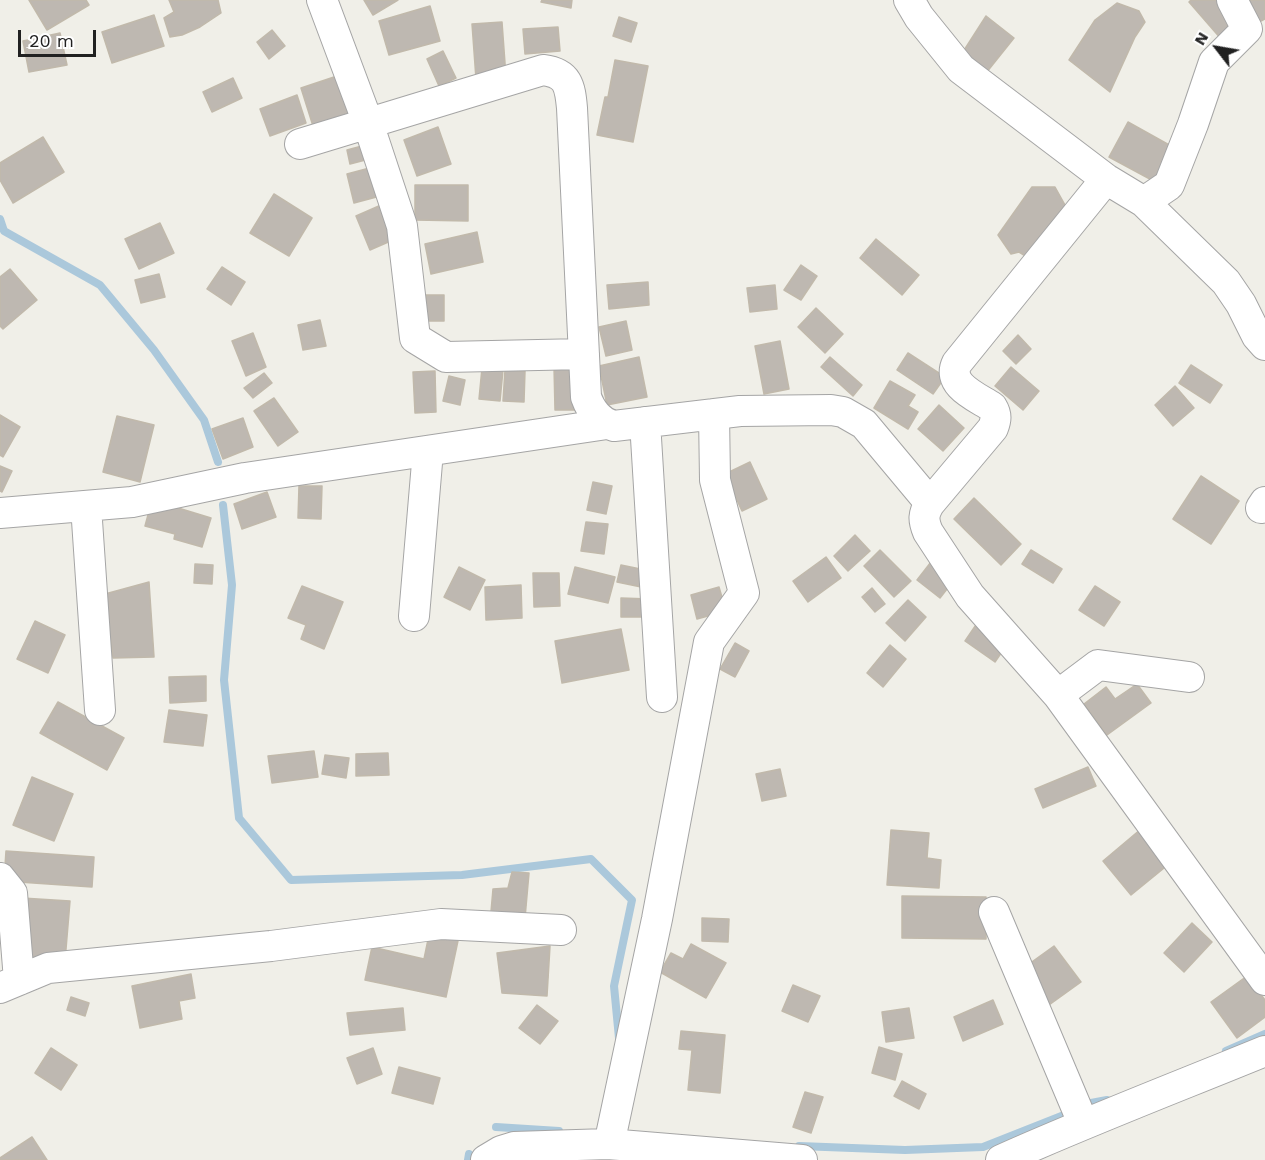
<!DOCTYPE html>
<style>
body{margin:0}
#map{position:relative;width:1265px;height:1160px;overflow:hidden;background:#f0efe8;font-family:"Work Sans",sans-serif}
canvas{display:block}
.north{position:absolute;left:1187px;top:18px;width:60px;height:60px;-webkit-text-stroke:4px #fff;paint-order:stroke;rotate:301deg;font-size:16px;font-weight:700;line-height:24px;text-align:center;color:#212121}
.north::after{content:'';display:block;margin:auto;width:21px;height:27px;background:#212121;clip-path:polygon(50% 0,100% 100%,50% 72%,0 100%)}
.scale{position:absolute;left:18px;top:30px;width:78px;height:27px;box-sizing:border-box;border:3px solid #212121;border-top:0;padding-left:8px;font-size:18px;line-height:21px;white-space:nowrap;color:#212121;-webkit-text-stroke:4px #fff;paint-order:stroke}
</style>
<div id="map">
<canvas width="1265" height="1160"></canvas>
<div class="north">N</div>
<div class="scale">20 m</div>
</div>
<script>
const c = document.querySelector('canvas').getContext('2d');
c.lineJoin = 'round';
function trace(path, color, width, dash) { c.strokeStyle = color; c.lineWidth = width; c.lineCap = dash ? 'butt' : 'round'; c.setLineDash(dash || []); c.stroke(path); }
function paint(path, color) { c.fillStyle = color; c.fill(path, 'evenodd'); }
const stream = new Path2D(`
 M0 219 4 231 100 285 154 350 204 420 218 462
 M223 505 232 585 224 680 239 818 291 880 462 875 591 859 632 900 614 986 619 1038
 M1226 1051 1265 1034
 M1091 1103 1107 1100
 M496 1127 559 1131
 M799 1146 905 1150 983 1147 1064 1115
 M468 1160 469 1154`);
const building = new Path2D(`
 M29 0H86L89 5 47 30Z
 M169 0H218L221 13 200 27 182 35 170 37 164 18 174 12Z
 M364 0H398L373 15Z
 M542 0H572L571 8 541 2Z
 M1191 0H1221L1241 22 1222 40 1189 2Z
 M1236 0H1265V19L1250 27Z
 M1117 3 1139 11 1145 22 1135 37 1110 92 1069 60 1095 20Z
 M430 6 440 41 389 55 379 21Z
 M154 15 164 46 112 63 102 32Z
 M986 16 1014 38 986 73 961 55Z
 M619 17 637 23 631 42 613 36Z
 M502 22 506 77 476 79 472 24Z
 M558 27 560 51 525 54 523 29Z
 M272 30 285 46 269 59 257 42Z
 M60 33 67 65 29 72 23 41Z
 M443 51 456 78 439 86 427 59Z
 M615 60 648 66 633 142 597 135 605 97H608Z
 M349 72 361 109 313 126 301 88Z
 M233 78 242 98 212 112 203 92Z
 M297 95 306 123 270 136 260 109Z
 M1128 122 1180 151 1161 185 1109 157Z
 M438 127 451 164 417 176 404 140Z
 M43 137 64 172 13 203 0 180V163Z
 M373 143 377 157 350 164 347 150Z
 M377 166 384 195 354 203 347 174Z
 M415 185H468V221L415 220Z
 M1032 187H1055L1065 205 1067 219 1032 260 1019 252 1011 254 998 235Z
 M274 194 312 218 289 256 250 233Z
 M388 202 402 236 370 250 356 216Z
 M160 223 174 253 139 269 125 239Z
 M477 232 483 262 431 274 425 244Z
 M876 239 919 275 902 295 860 258Z
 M801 265 817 276 801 300 784 290Z
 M222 267 245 282 231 305 207 289Z
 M10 269 37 300 3 329 0 326V277Z
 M159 274 165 297 141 303 135 280Z
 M648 282 649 305 609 309 607 285Z
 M775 285 777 309 750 312 747 288Z
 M426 295H444V321H426Z
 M816 308 843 334 825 353 798 327Z
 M320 320 326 346 303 350 298 325Z
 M626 321 632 350 606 356 599 327Z
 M253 333 266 367 246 376 232 341Z
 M1018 335 1031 349 1016 364 1003 351Z
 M780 341 789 389 764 394 755 346Z
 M908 353 945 377 933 394 897 370Z
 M639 357 647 397 607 405 599 366Z
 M830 357 862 385 853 396 821 367Z
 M1191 365 1222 385 1210 403 1179 383Z
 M554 367H576V410H555Z
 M1011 367 1039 391 1023 410 995 386Z
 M482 368 503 370 500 401 479 399Z
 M505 370 525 371 524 402 503 401Z
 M435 371 436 412 415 413 413 372Z
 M264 373 272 383 253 398 244 388Z
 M449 376 465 380 460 405 443 401Z
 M890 381 915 395 908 406 918 412 908 429 874 408Z
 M1175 386 1194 408 1173 426 1155 405Z
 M274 398 298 432 278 446 254 411Z
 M939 405 964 428 943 451 918 429Z
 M0 415 20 427 3 457 0 455Z
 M117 416 154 425 140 482 103 472Z
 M243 418 253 447 223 459 212 429Z
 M750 462 767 499 742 511 725 474Z
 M0 466 12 471 2 492 0 491Z
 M1201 476 1239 501 1211 544 1173 519Z
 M593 482 612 486 606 514 587 510Z
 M299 486H322L321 519 298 518Z
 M267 492 276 517 242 529 234 504Z
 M974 498 1021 544 1001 565 954 519Z
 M152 500 211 518 202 547 174 539 175 534 145 526Z
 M586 522 608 524 604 554 581 551Z
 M855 535 870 551 848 571 834 556Z
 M880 550 911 581 894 597 864 566Z
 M1031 550 1062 569 1053 583 1022 564Z
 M826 557 841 578 808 602 793 581Z
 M931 562 954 580 940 598 917 580Z
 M195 564 213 565 212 584 194 583Z
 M621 565 650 571 646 588 617 582Z
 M459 567 485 580 470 610 444 597Z
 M575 567 615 577 608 603 568 594Z
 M533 573H559L560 606 534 607Z
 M149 582 154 657 113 658 105 594Z
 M521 585 522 618 486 620 485 587Z
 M302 586 343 602 324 649 301 639 306 625 288 618Z
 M1095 586 1120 602 1104 626 1079 610Z
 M719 587 726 611 697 619 691 595Z
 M872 588 885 604 875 612 862 597Z
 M621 598 649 599 648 617H621Z
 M908 600 926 617 905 641 886 623Z
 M980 619 1010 640 995 662 965 641Z
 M35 621 65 635 48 673 17 659Z
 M621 629 629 670 562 683 555 641Z
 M735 643 749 651 735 677 720 669Z
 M890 645 906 659 883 687 867 673Z
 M206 676V701L170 703 169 677Z
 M1137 684 1151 703 1107 735 1084 704 1106 687 1115 699Z
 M58 702 124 738 107 770 40 733Z
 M169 710 207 715 203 746 164 742Z
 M314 751 318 777 272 783 268 756Z
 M388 753 389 775 356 776V754Z
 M325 755 349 758 346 778 322 774Z
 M1088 767 1096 786 1043 808 1035 789Z
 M780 769 786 796 762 801 756 774Z
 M32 777 73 794 54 841 13 825Z
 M1141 829 1169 864 1131 895 1103 861Z
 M891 830 929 833 927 858 941 860 939 888 887 885Z
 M6 851 94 857 92 887 4 881Z
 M512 872 529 873 525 918 490 923 493 889 508 888Z
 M902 896 986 897V939L902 938Z
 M22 898 70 901 65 961 18 958Z
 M702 918 729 919 728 942 702 941Z
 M1192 923 1212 942 1184 972 1164 953Z
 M430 930 459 936 446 997 365 980 372 947 424 959Z
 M691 944 726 963 706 998 660 972 671 953 683 959Z
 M550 946 547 996 502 993 497 953Z
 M1054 946 1081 982 1049 1005 1022 969Z
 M191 974 195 998 179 1001 182 1019 140 1028 132 986Z
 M1247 976 1265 1000V1017L1237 1038 1211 1002Z
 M793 985 820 996 808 1022 782 1011Z
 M71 997 89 1003 85 1016 67 1010Z
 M993 1000 1003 1024 963 1041 954 1017Z
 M537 1005 558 1021 540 1044 519 1028Z
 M403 1008 405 1030 350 1035 347 1013Z
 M909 1008 914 1038 886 1042 882 1012Z
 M681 1031 725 1035 720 1093 688 1090 692 1050 679 1049Z
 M879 1047 902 1054 895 1080 872 1073Z
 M51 1048 77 1065 61 1090 35 1073Z
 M373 1048 382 1074 357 1084 347 1058Z
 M399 1067 440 1078 433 1104 392 1093Z
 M902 1081 926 1094 919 1109 894 1096Z
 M805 1092 823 1097 811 1133 793 1127Z
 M32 1137 47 1160H0V1158Z`);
const minor = new Path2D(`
 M322 0 368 123 402 226 415 338 446 357 584 354
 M909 0 919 17 961 69 1106 179 1144 202 1226 282 1241 304 1257 336 1265 345
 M300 144 543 70C568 73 570 86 572 108L586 397C591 411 599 422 614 426L740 411 831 410 843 412 864 424 930 503
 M1106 179 957 363C946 385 977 397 992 407 997 415 996 420 993 428L930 503C923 514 923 520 928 532L970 596 1058 695 1265 980
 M1144 202 1169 185 1193 124 1214 62 1247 29 1232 0
 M645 422 662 697
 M86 506 100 710
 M1261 508 1265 502
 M0 513 132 502 245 478 607 424
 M414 616 428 451
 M1058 695 1098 665 1189 677
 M0 878 12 893 19 980
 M994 912 1083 1123
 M0 988 48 968 271 946 441 924 561 930
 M608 1144 610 1140 657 919 709 642 744 593 715 480 714 414
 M486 1160 501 1151 514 1147 608 1144 802 1160
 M1001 1160C1088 1121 1177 1087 1265 1051`);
trace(stream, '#abc8db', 8);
paint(building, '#beb8b1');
trace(building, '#c1b9ab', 1.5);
trace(minor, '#a5a5a5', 32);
trace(minor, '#fff', 30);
</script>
